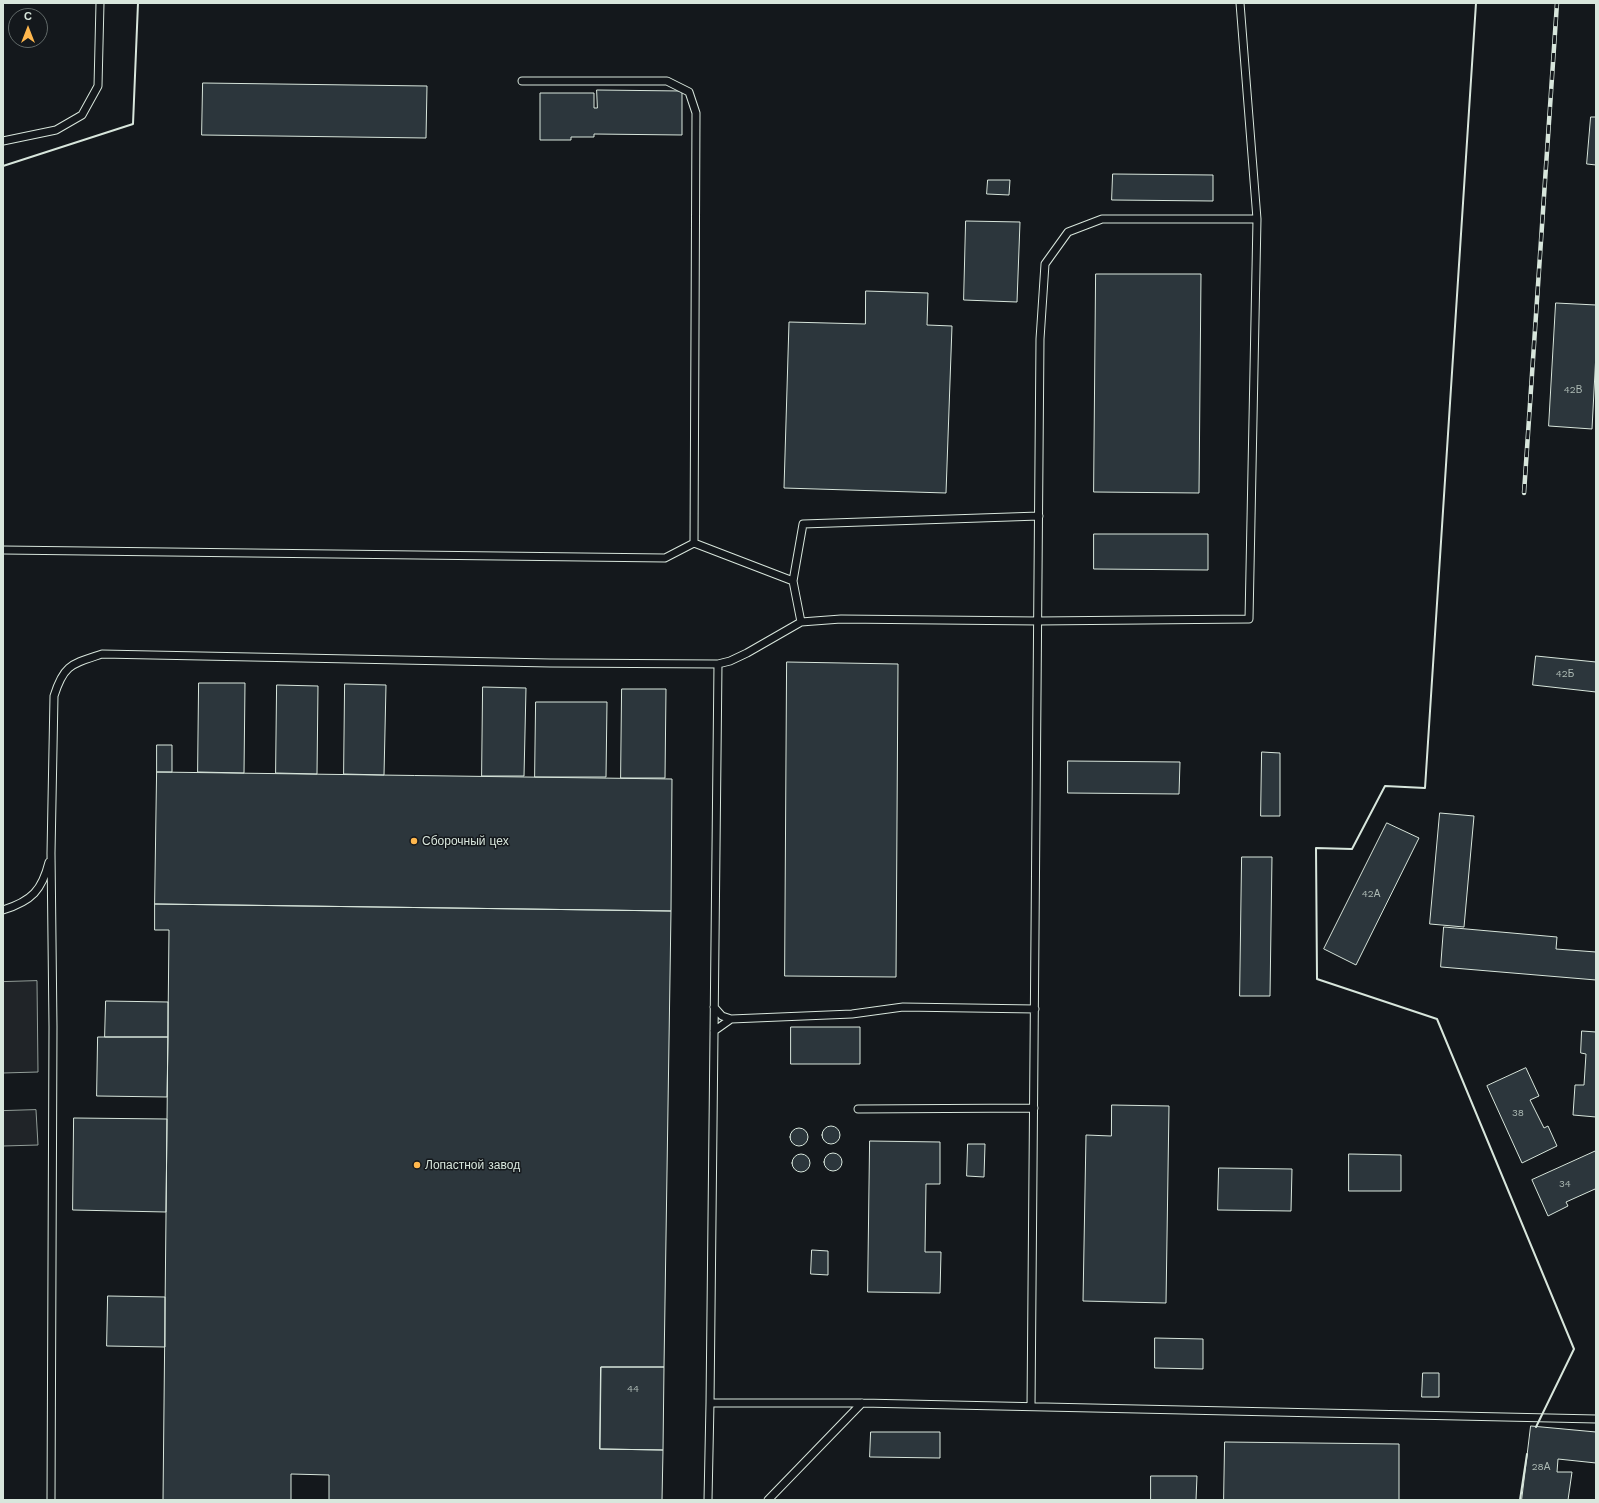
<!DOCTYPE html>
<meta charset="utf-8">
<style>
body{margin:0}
#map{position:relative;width:1599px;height:1503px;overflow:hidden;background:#14181c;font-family:"Work Sans",sans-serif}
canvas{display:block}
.frame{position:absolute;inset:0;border:4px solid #d8e6dc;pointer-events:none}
.north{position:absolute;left:8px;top:8px;width:40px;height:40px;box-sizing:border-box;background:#14181c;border:1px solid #626a69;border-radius:50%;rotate:0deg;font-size:11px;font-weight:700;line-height:16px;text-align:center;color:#d8e6dc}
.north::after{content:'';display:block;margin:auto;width:14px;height:18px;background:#ffb74d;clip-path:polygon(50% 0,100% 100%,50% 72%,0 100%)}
</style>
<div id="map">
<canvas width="1599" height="1503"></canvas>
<div class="frame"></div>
<div class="north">С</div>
</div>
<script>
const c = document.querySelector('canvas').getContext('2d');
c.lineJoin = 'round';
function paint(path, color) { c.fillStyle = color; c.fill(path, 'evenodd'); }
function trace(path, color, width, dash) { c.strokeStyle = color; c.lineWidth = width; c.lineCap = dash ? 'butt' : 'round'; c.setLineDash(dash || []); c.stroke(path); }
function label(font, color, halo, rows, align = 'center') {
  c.font = font + ' "Work Sans",sans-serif'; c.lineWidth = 3; c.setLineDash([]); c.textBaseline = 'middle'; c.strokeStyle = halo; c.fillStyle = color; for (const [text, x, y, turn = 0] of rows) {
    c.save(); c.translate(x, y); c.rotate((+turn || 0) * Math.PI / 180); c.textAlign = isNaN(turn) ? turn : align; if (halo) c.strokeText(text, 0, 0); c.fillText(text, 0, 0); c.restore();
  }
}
const green = new Path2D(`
 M37 981 38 1072 3 1073V982Z
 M36 1110 38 1145 3 1146V1111Z`);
const building = new Path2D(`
 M203 83 427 86 426 138 202 135Z
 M597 90 682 91V135L594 134V137H571V140H540V93H594V108H597Z
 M1591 117H1596V165L1587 164Z
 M1113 174 1213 175V201L1112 200Z
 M988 180H1010L1009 195 987 194Z
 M966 221 1020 222 1017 302 964 300Z
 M1096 274H1201L1199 493 1094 492Z
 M866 291 928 293 927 325 952 326 946 493 784 488 789 322 865 324Z
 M1556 303 1596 305V353L1592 429 1549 426Z
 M1094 534H1208V570L1094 569Z
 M1536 656 1596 662V692L1533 685Z
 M787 662 898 664 896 977 785 976Z
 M199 683H245L244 773 198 772Z
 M345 684 386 685 384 775 344 774Z
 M277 685 318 686 317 774 276 773Z
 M483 687 526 688 524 776H482Z
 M622 689H666L665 778H621Z
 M536 702H607L606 777H535Z
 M157 745H172V772H157Z
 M1262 752 1280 753V816H1261Z
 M1068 761 1180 762 1179 794 1068 793Z
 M157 772 672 779 671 911 155 904Z
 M1440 813 1474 816 1464 927 1430 924Z
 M1387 823 1419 838 1356 965 1324 949Z
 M1242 857H1272L1270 996H1240Z
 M155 904 671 911 664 1367H601L600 1449 663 1450 662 1500H329V1475L291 1474V1500H163L169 930H155Z
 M1444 927 1557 937 1556 949 1596 952V980L1441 967Z
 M106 1001 168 1002V1037H105Z
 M791 1027H860V1064H791Z
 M1582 1031 1596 1032V1117L1573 1115 1575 1085H1584L1586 1054 1581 1053Z
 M98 1037H168L167 1097 97 1096Z
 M1526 1068 1539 1096 1530 1100 1544 1128 1548 1126 1557 1146 1522 1163 1487 1086Z
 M1112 1105 1169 1106 1166 1303 1083 1301 1086 1135 1111 1136Z
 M74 1118 167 1119 166 1212 73 1210Z
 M822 1135a9 9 0 1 1 18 0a9 9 0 1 1-18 0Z
 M790 1137a9 9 0 1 1 18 0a9 9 0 1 1-18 0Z
 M870 1141 940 1142V1184H926L925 1252H941L940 1293 868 1292Z
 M968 1144H985L984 1177 967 1176Z
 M1596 1151V1191L1595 1189 1566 1202 1568 1206 1548 1216 1532 1180Z
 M824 1162a9 9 0 1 1 18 0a9 9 0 1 1-18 0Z
 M792 1163a9 9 0 1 1 18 0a9 9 0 1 1-18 0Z
 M1349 1154 1401 1155V1191H1349Z
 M1219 1168 1292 1169 1291 1211 1218 1210Z
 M812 1250 828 1251V1275L811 1274Z
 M108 1296 165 1297V1347L107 1346Z
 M1155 1338 1203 1339V1369L1155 1368Z
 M601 1367H664L663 1450 600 1449Z
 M1423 1373H1439V1397H1422Z
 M1531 1426 1596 1432V1463L1558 1459 1557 1472H1572L1568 1500H1522Z
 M871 1432H940V1458L870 1457Z
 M1225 1442 1399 1444V1500H1224Z
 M1151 1476H1197L1196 1500H1151Z`);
const lane = new Path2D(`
 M522 81H667L689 92 696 113 694 543
 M3 141 56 130 82 115 98 86 100 3
 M3 550 665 558 694 543 793 581 801 622
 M793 581 803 524 1039 516
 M3 910C32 901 42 890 49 862
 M714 1007 722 1016 731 1019
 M714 1031 731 1019 852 1014 903 1007 1035 1009
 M858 1109 1034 1108
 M710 1403H862L1596 1419
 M1031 1406 1040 339 1045 264 1068 232 1102 219H1257
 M51 1500 53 1027 51 853 54 696C64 664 72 664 102 654L550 663 718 664 730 661 747 653 801 622 841 619 1038 621 1249 619 1257 219 1240 3
 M708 1500 710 1403 718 664
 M768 1500 862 1403`);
const rail = new Path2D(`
 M1524 493 1557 3`);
const wall = new Path2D(`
 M1476 3 1425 788 1385 786 1352 849 1316 848 1317 979 1437 1019 1574 1349 1536 1427
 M3 166 133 124 138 3
 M1520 1500 1527 1454`);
const markers = [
 [414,841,4,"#ffb74d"],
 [417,1165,4,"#ffb74d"]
];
const numberNames = [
 ["42В",1573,390],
 ["42Б",1565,674],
 ["42А",1371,894],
 ["38",1518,1113],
 ["34",1565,1184],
 ["44",633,1389],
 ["28А",1541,1467]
];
const poiNames = [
 ["Сборочный цех",422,841],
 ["Лопастной завод",425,1165]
];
paint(green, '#202428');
trace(green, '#939e99', 1);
paint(building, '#2c363c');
trace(building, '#d8e6dc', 1);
trace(lane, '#d8e6dc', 9);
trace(lane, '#14181c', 7);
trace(rail, '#d8e6dc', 4.5);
trace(rail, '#14181c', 3, [9]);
trace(wall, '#d8e6dc', 2);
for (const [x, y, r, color] of markers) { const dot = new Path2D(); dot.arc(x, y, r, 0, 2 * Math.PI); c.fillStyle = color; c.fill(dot); trace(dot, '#14181c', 1.5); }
label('10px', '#adbab4', null, numberNames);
label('12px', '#d8e6dc', '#14181c', poiNames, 'left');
</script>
